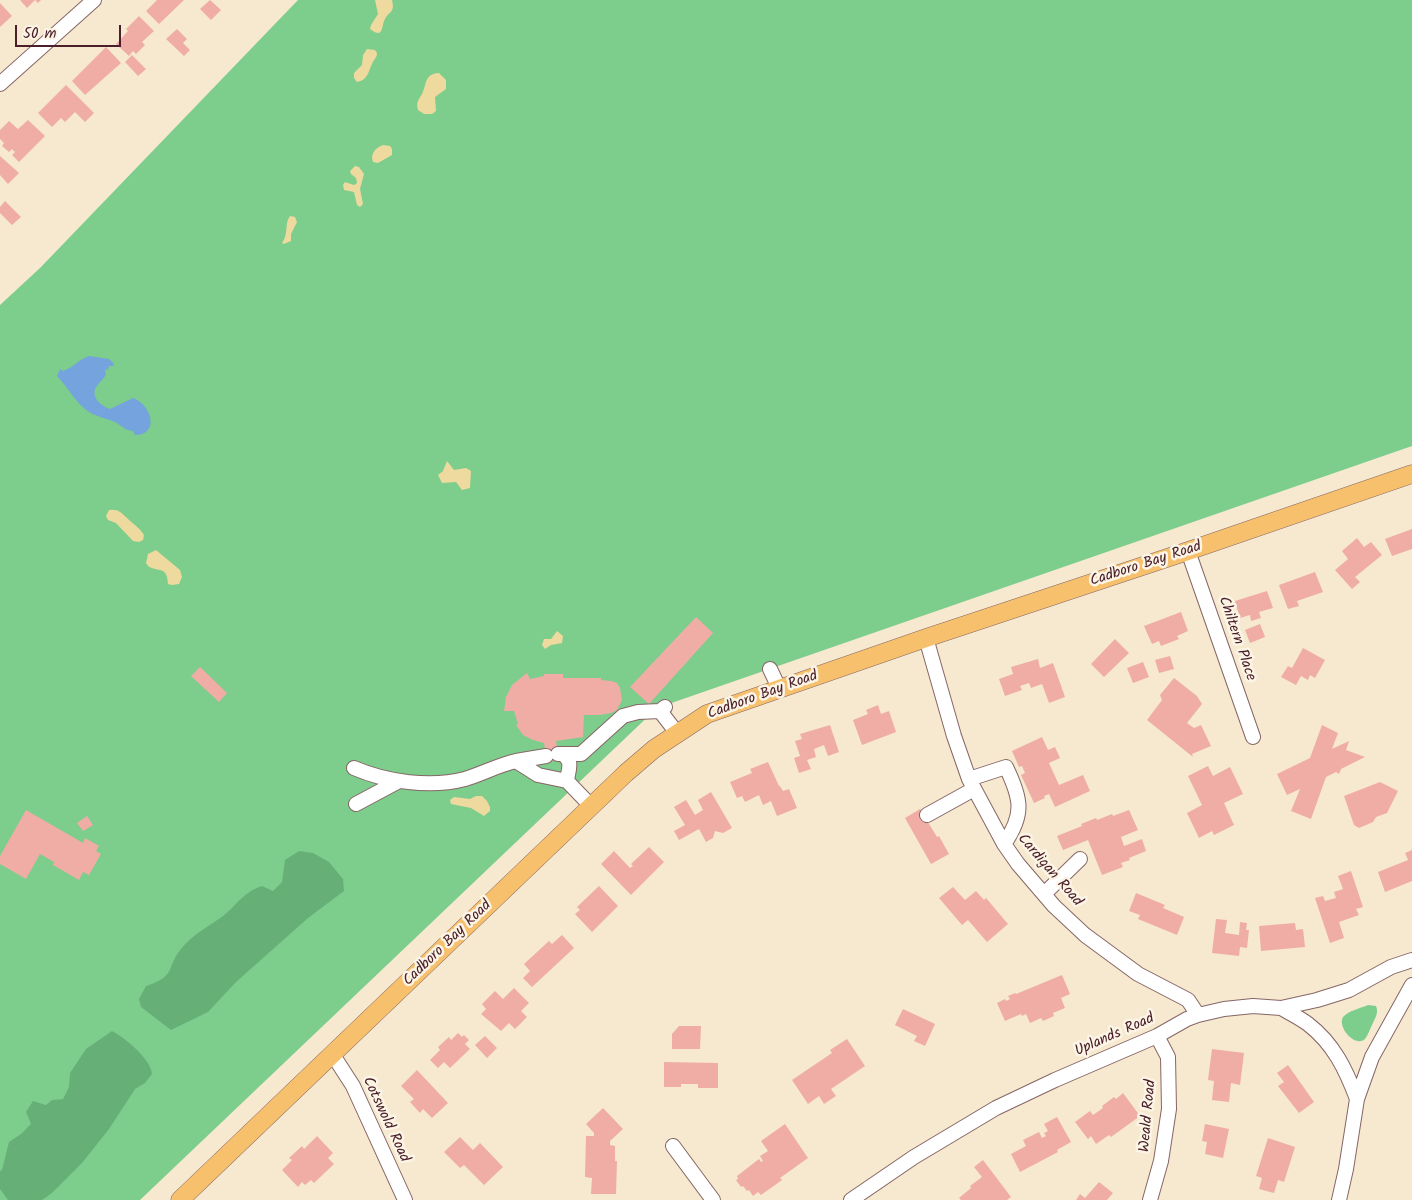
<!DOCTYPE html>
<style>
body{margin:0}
#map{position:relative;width:1412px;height:1200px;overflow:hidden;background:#f6e9d0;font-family:Kalam,sans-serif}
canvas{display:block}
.scale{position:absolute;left:15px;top:25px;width:106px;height:22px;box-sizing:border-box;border:2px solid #4a1f2b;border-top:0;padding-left:6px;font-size:15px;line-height:18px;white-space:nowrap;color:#4a1f2b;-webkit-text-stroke:4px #fcf5e5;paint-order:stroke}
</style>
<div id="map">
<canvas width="1412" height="1200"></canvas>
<div class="scale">50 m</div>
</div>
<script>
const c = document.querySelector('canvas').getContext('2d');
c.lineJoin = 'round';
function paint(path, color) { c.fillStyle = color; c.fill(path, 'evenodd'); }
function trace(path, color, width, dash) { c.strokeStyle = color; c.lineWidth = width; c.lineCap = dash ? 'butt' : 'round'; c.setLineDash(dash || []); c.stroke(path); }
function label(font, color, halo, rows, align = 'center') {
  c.font = font + ' Kalam,sans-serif'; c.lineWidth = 5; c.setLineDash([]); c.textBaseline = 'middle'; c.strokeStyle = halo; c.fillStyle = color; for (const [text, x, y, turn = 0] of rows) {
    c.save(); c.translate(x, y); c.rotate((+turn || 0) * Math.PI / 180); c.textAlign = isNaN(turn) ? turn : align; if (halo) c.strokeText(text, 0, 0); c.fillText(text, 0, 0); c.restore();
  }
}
const green = new Path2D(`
 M298 0H1412V446L657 708 140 1200H0V305L40 268Z
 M1368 1005 1376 1006C1379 1013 1375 1018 1372 1025 1370 1029 1368 1035 1365 1039 1355 1048 1337 1027 1343 1017 1348 1011 1361 1008 1368 1005Z`);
const forest = new Path2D(`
 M299 851 313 853 329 862 343 879 344 891 308 918 236 982 208 1012 171 1030 141 1007 139 999 146 986C177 976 165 969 181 949 192 935 209 926 223 916 238 904 242 893 262 886L273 891 282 882 285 860Z
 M112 1031C125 1038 151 1059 152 1074L145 1083 135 1089 109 1129 82 1163 52 1193 42 1200H8L0 1189V1171L2 1170 9 1142 21 1134 31 1124 26 1112 33 1101 46 1105 52 1100 63 1099 69 1087 70 1073 86 1049Z`);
const sand = new Path2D(`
 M375 0H392C395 13 390 10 385 19 381 26 384 40 370 29L371 25 378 14Z
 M367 49 375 50 377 53C377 58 374 59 372 64 368 72 368 80 357 82L354 78V73L362 65 363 55Z
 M439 73 446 80V89L435 97 436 111 432 114H424L418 110C416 102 418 101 422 94 427 84 424 74 439 73Z
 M383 145 390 146 392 149V155L378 163 373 162C370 154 375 148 383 145Z
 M355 166 359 167 364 174 360 189 363 204 360 207 357 205 354 192 344 190 343 185 345 182 354 185 357 183 356 178 351 174 350 171Z
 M290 216 295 217 297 222 291 234V241L284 244 282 243C289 234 284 224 290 216Z
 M447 461 454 470 466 468 471 471 470 488 462 490 456 482 442 483 438 475 443 471Z
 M109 510C119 509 120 512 127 518 133 524 139 527 144 535L143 540 139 542 133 541 116 523 108 520 106 516Z
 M156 550 180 570 182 577 179 584 172 585 168 584C167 565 159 573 148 566L146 563 148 554Z
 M557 631 563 636 562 643 551 645 545 649 542 645 544 639H551Z
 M476 796H482L487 801 490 807V811L484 816 471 808 451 804 450 800 454 797 470 799Z`);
const water = new Path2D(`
 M89 356 109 359 114 364 113 366H109L108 370 105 369 106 375C103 379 97 385 95 389 92 399 102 406 110 409L133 398C152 405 160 435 135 435L133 431C126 431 121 425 115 422 106 418 97 417 89 412 76 404 68 387 57 376L60 369 63 371C73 368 79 359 89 356Z`);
const building = new Path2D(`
 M20 0H41L38 3 35 0 27 8Z
 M157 0H184L159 24 146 11Z
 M210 0 221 10 211 20 200 9Z
 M0 3 12 16 0 27Z
 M139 16 154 31 142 42 145 45 136 54 133 51 129 56 116 44 128 31 126 29Z
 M177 29 187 39 183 43 190 50 184 56 166 39Z
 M106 47 121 63 85 95 72 81Z
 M132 55 146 69 138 76 125 62Z
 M66 85 94 113 85 122 75 112 65 122 61 118 52 127 38 113Z
 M28 120 45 136 19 162 12 155 15 152 12 149 9 152 2 146 4 143 0 139V130L9 121 18 129Z
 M0 156 19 173 8 184 0 175Z
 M5 201 21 217 12 225 0 213V207Z
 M1412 529V549L1392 556 1385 539Z
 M1357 538 1364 547 1371 542 1382 555 1355 577 1360 582 1352 589 1335 570 1348 559 1342 551Z
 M1315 572 1323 592 1297 601 1299 606 1288 609 1279 585Z
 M1267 591 1273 608 1259 612 1261 618 1251 621 1250 615 1240 618 1235 601Z
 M1181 612 1188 631 1177 636 1179 639 1161 646 1159 641 1152 644 1144 626Z
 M696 617 713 633 649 704 630 687Z
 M1260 624 1265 637 1250 643 1245 630Z
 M1115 639 1129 653 1104 677 1091 664Z
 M1303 648 1325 660 1315 678 1310 675 1308 680 1301 676 1296 685 1281 677 1288 666 1292 668Z
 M1170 656 1174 669 1159 673 1155 660Z
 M1038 659 1040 668 1053 663 1065 697 1049 703 1042 684 1031 688 1029 683 1020 686 1022 690 1005 696 999 679 1013 674 1011 667Z
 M1143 662 1149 677 1133 683 1127 668Z
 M200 667 227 693 219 702 191 676Z
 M527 673 530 679 544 676V674H563V678H601V680L611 681 617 683 620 688 622 700 617 710 611 713 600 715H584L583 737 556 741 559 760 547 762 544 743 533 740 523 735 516 725 518 724 514 711H504L506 697 512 685Z
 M1174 678 1197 696 1202 704 1187 723 1194 728 1201 725 1211 746 1192 754 1193 757 1147 720 1162 700 1160 695Z
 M878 705 881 714 889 711 896 732 862 745 853 720 868 714 866 710Z
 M830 725 839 752 828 756 824 745 814 749 816 757 807 760 811 769 799 773 794 758 800 756 795 741 802 739 800 734Z
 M1322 725 1338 733 1332 749 1349 741 1346 750 1365 757 1341 769 1339 774 1336 772 1326 777 1311 819 1291 811 1300 789 1287 795 1277 774 1310 758Z
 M1042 737 1048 750 1055 747 1060 758 1049 763 1059 785 1083 775 1090 791 1055 807 1049 794 1044 796 1045 798 1034 803 1021 775 1025 773 1022 766 1019 767 1012 751Z
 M768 762 779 786H780L783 791 789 789 797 808 777 816 771 801 763 805 759 795 745 802 742 796 737 798 730 782 752 773 750 769Z
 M1208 766 1213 776 1230 767 1243 794 1224 803 1234 825 1214 835 1212 831 1199 838 1187 813 1202 805 1188 776Z
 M1380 782 1398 791 1387 813 1376 817 1373 822 1359 828 1354 825 1344 796Z
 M711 792 732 828 723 833 715 831 713 838 706 842 699 829 679 840 674 831 685 825 674 807 686 800 695 815 703 810 698 800Z
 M920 809 937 837 939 836 949 854 931 864 905 818Z
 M26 810 83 843 85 838 99 846 96 851 101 854 89 875 83 872 79 880 53 865 54 862 40 854 26 879 0 864V856Z
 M1129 810 1138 830 1121 837 1124 846 1142 839 1146 851 1129 858 1130 860 1121 863 1123 867 1102 875 1088 840 1063 850 1057 836 1082 826 1081 824 1096 818 1097 820 1112 814 1113 816Z
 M87 816 93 825 83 831 77 823Z
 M649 847 664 862 631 895 601 864 614 851 630 868 633 866 631 864Z
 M1412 850V881L1385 892 1378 872 1408 860 1405 853Z
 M1351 871 1363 907 1356 909 1359 915 1339 922 1344 938 1330 943 1315 898 1323 896 1325 901 1336 898 1334 892 1343 889 1338 876Z
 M599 886 618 906 592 932 575 914 580 910 577 907Z
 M953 887 965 900 976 891 984 900 986 898 1008 924 987 942 968 920 962 925 939 898Z
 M1136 893 1165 905 1163 908 1184 917 1177 935 1138 919 1140 915 1129 911Z
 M1216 919 1227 920 1225 933 1239 935 1240 922 1247 923 1246 930H1249L1247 948 1240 947 1239 956 1212 953Z
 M1295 923 1296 930 1303 929 1305 947 1261 951 1259 926Z
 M562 935 574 948 532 987 523 978 530 971 524 964 549 941 552 944Z
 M1062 975 1070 994 1061 998 1065 1008 1053 1013 1054 1016 1043 1021 1041 1018 1030 1023 1026 1014 1022 1016 1021 1014 1005 1021 997 1003 1005 999 1006 1001 1010 999 1008 996 1015 993 1016 994Z
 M514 988 529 1003 521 1011 527 1017 515 1029 509 1023 501 1031 481 1014 486 1009 482 1004 495 991 503 999Z
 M903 1009 935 1024 925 1046 914 1041 917 1036 895 1025Z
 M679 1026H701L700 1049H672V1034Z
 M458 1033 462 1037 464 1035 469 1040 465 1044 470 1049 450 1068 444 1062 438 1068 430 1060 440 1050 438 1047 449 1037 451 1040Z
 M485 1036 497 1048 487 1058 475 1045Z
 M847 1039 865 1066 831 1089 836 1096 824 1104 819 1096 808 1104 792 1080 832 1053 830 1050Z
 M1212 1049 1244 1053 1240 1085 1231 1083 1229 1102 1212 1100 1214 1081 1208 1080Z
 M664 1062 718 1063V1088H698V1084H681V1087H664Z
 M1288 1065 1314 1102 1299 1113 1278 1086 1284 1082 1277 1073Z
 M417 1070 448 1103 432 1118 423 1109 420 1113 410 1102 414 1099 401 1086Z
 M1123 1093 1140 1116 1111 1137 1109 1135 1096 1144 1091 1136 1088 1139 1075 1122 1090 1111 1093 1115 1103 1108 1102 1106 1114 1097 1116 1099Z
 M603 1108 623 1129 610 1141V1145L615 1146V1161H617L616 1194H591L592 1178 585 1177 586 1136H594V1133L586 1124Z
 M1057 1117 1071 1142 1057 1150 1058 1152 1020 1172 1011 1154 1026 1146 1023 1140 1039 1132 1042 1138 1046 1136 1044 1133 1048 1131 1044 1124Z
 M785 1124 808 1158 780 1178 782 1180 761 1195 758 1192 753 1196 749 1190 747 1191 743 1186 741 1187 736 1180 738 1179 737 1176 759 1159 761 1162 763 1161 760 1156 768 1151 761 1141Z
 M1205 1124 1229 1129 1223 1158 1205 1154 1207 1142 1202 1141Z
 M317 1136 333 1153 328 1158 334 1164 314 1183 311 1180 305 1185 302 1182 298 1187 282 1170 292 1160 289 1158 302 1146 304 1149Z
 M460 1137 473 1150 480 1143 503 1167 484 1185 464 1165 460 1168 444 1152Z
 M1268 1138 1295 1147 1284 1182 1278 1180 1274 1193 1259 1189 1262 1178 1256 1176Z
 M983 1160 1011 1197 1007 1200H961L959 1198 971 1188 970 1186 982 1177 974 1167Z
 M1099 1182 1113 1193 1107 1200H1076L1080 1194 1085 1198Z`);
const minor = new Path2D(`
 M0 84 94 0
 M1188 551 1253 737
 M926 638 954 736 969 779 1004 844 1018 864 1054 906 1085 935 1138 974 1188 1000 1198 1015
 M770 669 780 690
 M665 707 660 711 677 733
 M558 754H581L623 716 638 712 660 711
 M562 754C574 761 568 770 567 781
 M516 761 546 756
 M354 768C386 782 431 788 465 779 482 774 498 765 516 761L538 775 567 781 591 806
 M969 779 1006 767C1021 798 1025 814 1004 844
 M356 804 399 781
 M927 815 974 789
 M1044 894 1080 859
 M1281 1008C1290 1013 1300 1018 1308 1024 1334 1044 1346 1070 1357 1099
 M333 1055 353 1086 405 1200
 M673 1146 713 1200
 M851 1200 914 1157 996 1108 1055 1080 1157 1036 1187 1019 1198 1015 1224 1009 1253 1006 1281 1008 1317 1000 1349 990 1391 967 1412 960
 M1150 1200 1161 1161 1169 1109 1168 1057 1157 1036
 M1339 1200 1346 1169 1357 1099 1372 1057 1412 985`);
const major = new Path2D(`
 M180 1200 626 773 654 749 707 714 926 638 1188 551 1412 474`);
const streetNames = [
 ["Cadboro Bay Road",1146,565,-18],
 ["Chiltern Place",1236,639,71],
 ["Cadboro Bay Road",763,696,-20],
 ["Cardigan Road",1049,871,49],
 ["Cadboro Bay Road",448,944,-44],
 ["Uplands Road",1115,1036,-24],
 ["Weald Road",1149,1116,-85],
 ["Cotswold Road",385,1120,65]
];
paint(green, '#7dcd8d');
paint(forest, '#66b078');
paint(sand, '#eeda9e');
paint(water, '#75a3dd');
paint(building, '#efada6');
trace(minor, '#866665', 16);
trace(major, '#866665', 19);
trace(minor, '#fff', 14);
trace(major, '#f7c06c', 18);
label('15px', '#4a1f2b', '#fcf5e5', streetNames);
</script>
